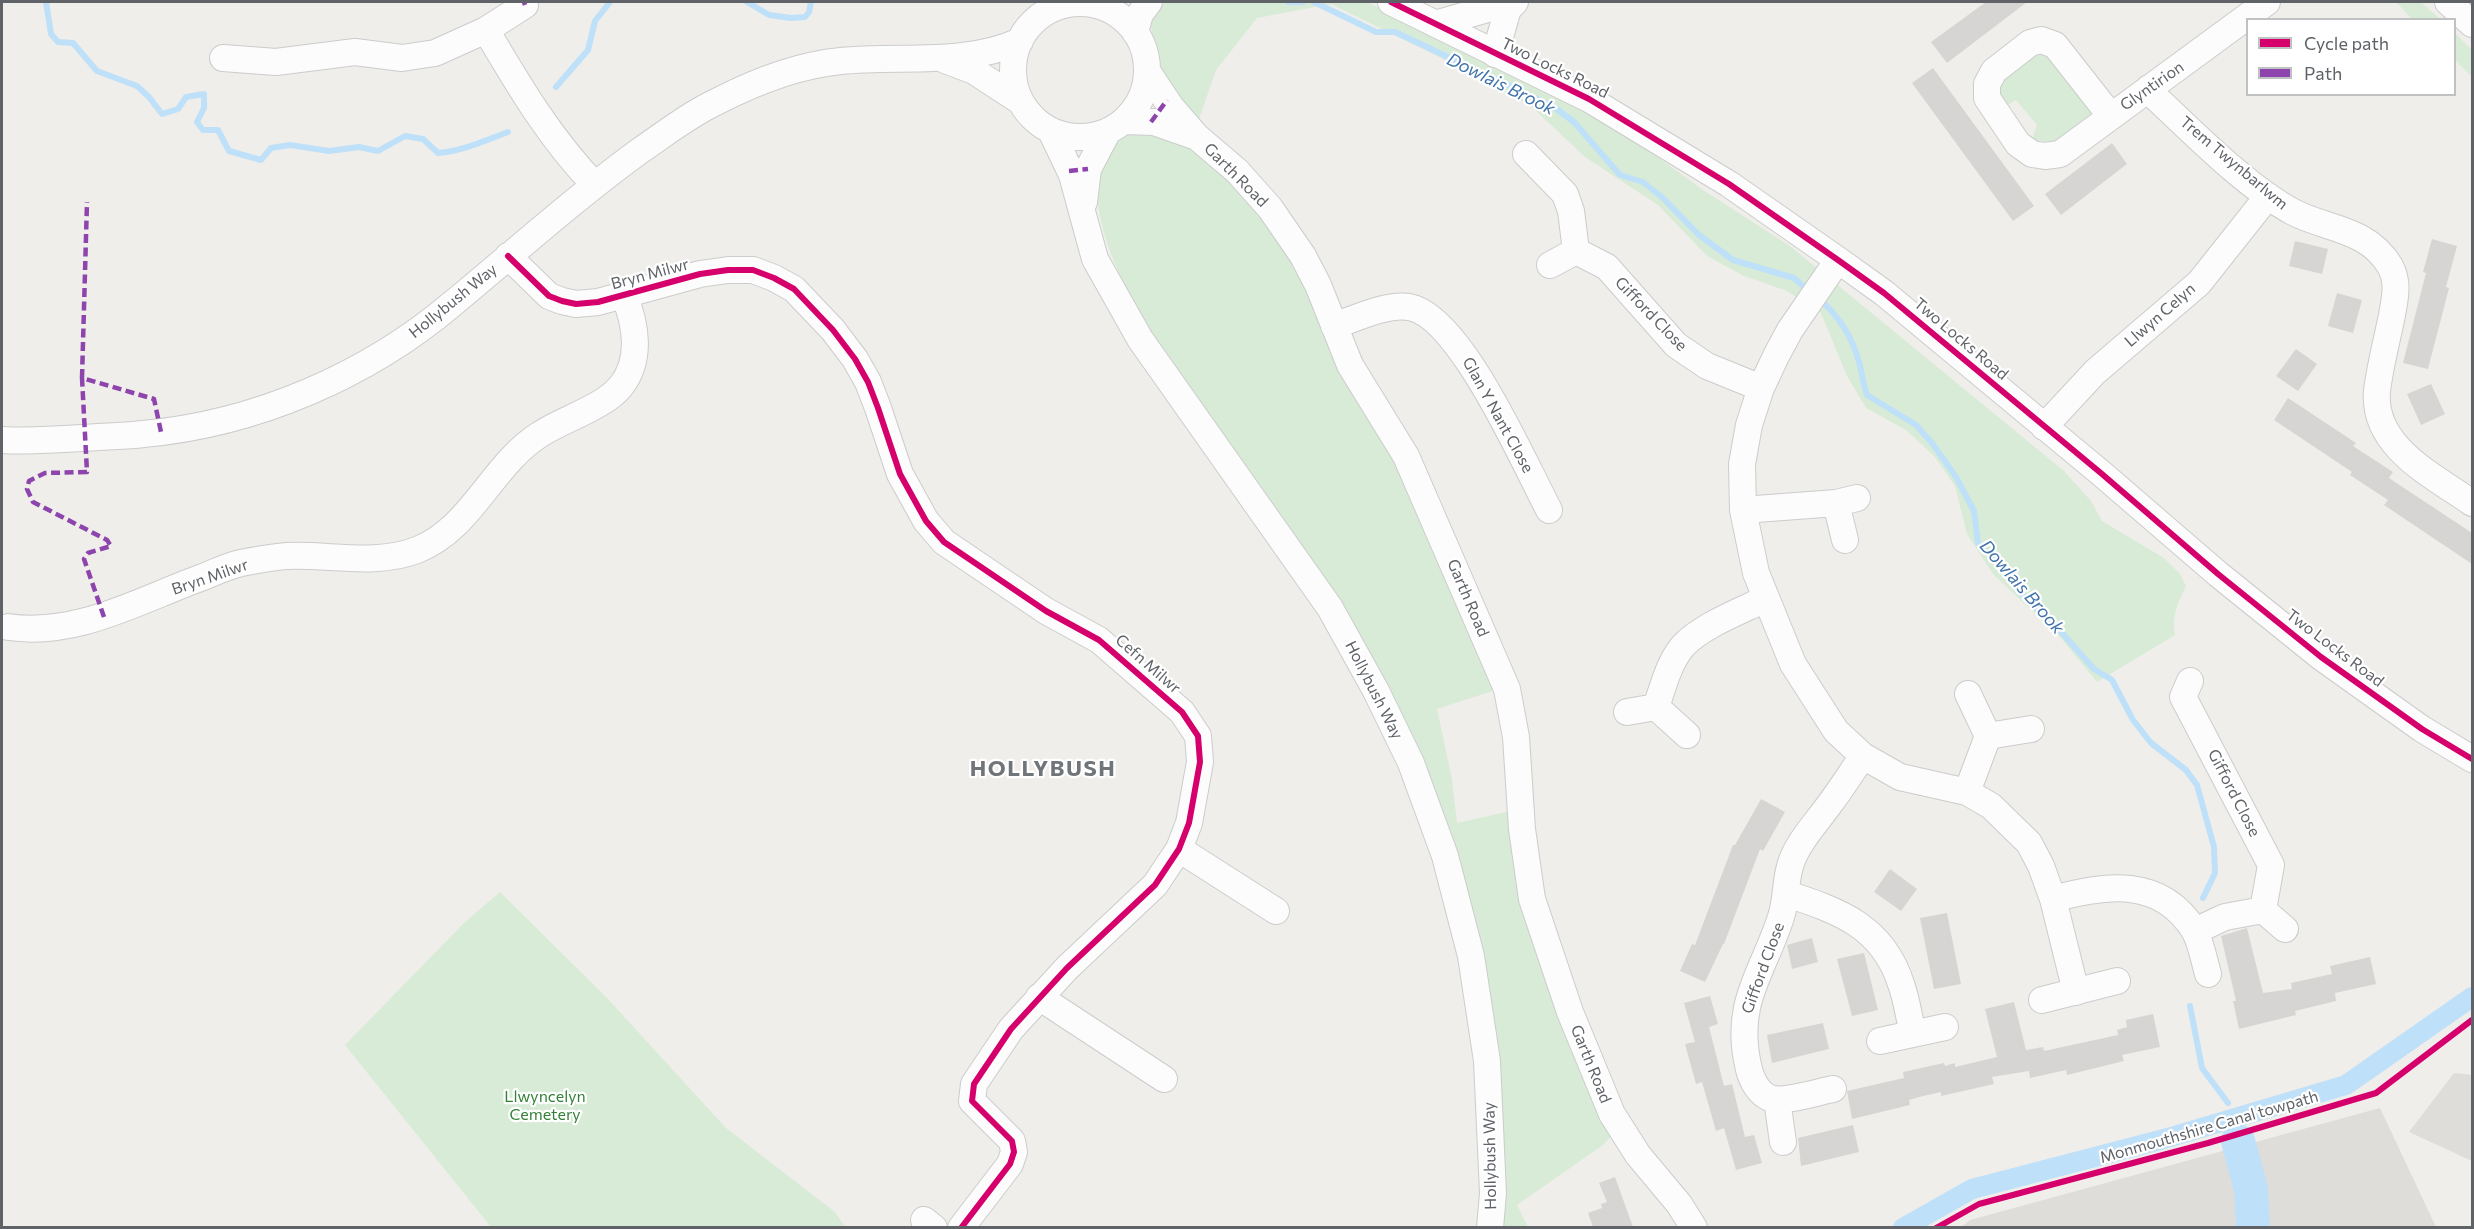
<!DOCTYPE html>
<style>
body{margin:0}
#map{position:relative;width:2474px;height:1229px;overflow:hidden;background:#efeeea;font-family:Commissioner,sans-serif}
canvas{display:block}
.frame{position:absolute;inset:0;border:3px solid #5f6368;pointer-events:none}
.legend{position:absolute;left:2246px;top:18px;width:210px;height:78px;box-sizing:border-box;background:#fff;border:2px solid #bfc1c3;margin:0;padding:8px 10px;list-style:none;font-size:18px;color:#5f6368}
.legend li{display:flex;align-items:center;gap:12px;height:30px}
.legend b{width:30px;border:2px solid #bfc1c3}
</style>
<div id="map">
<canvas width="2474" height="1229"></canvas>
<div class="frame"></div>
<ul class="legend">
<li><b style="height:8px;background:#d6006c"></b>Cycle path</li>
<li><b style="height:8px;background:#8e44ad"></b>Path</li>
</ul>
</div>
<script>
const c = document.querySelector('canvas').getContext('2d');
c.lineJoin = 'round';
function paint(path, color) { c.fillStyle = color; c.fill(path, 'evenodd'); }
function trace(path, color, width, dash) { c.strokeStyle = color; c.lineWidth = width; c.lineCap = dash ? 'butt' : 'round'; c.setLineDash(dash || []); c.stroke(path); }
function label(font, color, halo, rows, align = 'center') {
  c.font = font + ' Commissioner,sans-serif'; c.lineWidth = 4.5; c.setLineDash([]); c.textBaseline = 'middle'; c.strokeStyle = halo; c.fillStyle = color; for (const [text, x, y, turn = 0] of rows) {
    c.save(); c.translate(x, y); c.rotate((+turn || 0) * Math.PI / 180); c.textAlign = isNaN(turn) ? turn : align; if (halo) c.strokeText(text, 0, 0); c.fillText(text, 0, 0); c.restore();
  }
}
const industrial = new Path2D(`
 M2454 1073 2472 1075V1161L2409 1132Z
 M2380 1108 2436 1227H1961L1970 1220Z`);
const green = new Path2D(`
 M1160 2H1367L1549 90 1633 139 1703 190 1790 246 2064 471 2091 501 2102 521 2164 558 2180 574 2186 586C2178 602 2171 617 2175 635L2097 682 2061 638 1993 574 1967 534 1955 486 1934 456 1906 430 1866 408 1847 376 1821 313 1787 291 1744 276 1707 256 1658 205 1585 157 1533 108 1476 75 1331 4 1257 18 1216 70 1197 125 1163 75 1149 20Z
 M2396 2H2421L2440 19H2412Z
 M2455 33 2472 50V77L2455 60Z
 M2044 51 2094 107 2091 116 2056 142 2032 140 2037 125 2016 100 2006 106 1997 92 1998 84 2038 52Z
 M1136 130 1196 142 1265 210 1381 428 1505 687 1437 709 1452 779 1457 823 1515 810 1518 850 1624 1121 1603 1145 1517 1205 1528 1227H1499L1500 1211 1432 787 1149 330C1120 279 1057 167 1136 130Z
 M500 892 608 999 726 1128 835 1212 845 1227H491L345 1045 464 923Z`);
const stream = new Path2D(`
 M46 2 51 34 58 42 73 43 97 71 137 86 149 97 162 114 178 109 186 97 204 94V108L197 122 203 130H218L229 151 261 160 271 148 290 145 329 151 359 147 378 151 405 136 423 139 438 153C463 151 484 141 508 132
 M747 2 769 15 791 18 805 17 809 12 811 2
 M1288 2H1303
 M1314 2 1376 32H1395L1554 107 1574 122 1620 175 1643 182 1663 198 1699 235 1733 260 1794 278 1810 292
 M556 87 588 50 595 21 610 2
 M1818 298C1838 315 1852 336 1859 362 1862 373 1863 384 1867 395L1916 425 1932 443 1956 477 1974 511 1978 543 2000 564 2022 594 2055 625 2094 669 2112 680 2133 720 2151 743 2186 770 2197 785 2214 847 2215 873 2203 898
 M2190 1006 2202 1068 2228 1103`);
const canal = new Path2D(`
 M1903 1228 1972 1189 2164 1139 2346 1085 2472 997`);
const river = new Path2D(`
 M2238 1141 2251 1189 2253 1228`);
const building = new Path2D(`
 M1986 2H2027L1947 63 1931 42Z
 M1933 68 2034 206 2013 221 1912 83Z
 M2112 143 2127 164 2061 215 2045 194Z
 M2432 239 2457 246 2446 287 2449 288 2428 369 2403 363 2426 273 2423 272Z
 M2295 241 2328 249 2322 274 2289 266Z
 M2337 293 2362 300 2353 333 2328 326Z
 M2296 349 2317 364 2298 391 2276 376Z
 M2431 384 2445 414 2421 425 2407 394Z
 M2288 398 2356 443 2353 446 2393 472 2389 478 2472 533V564L2384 505 2388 500 2350 475 2352 472 2274 420Z
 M1761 799 1785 812 1763 851 1760 849 1724 944H1723L1705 982 1680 971 1692 944 1695 945 1733 845H1735Z
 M1890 869 1917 889 1901 911 1874 892Z
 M1947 913 1961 984 1934 989 1920 918Z
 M2247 928 2263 993 2292 989 2291 983 2332 974 2330 966 2370 957 2376 984 2335 993 2336 1001 2295 1011 2296 1015 2239 1029 2233 1001H2236L2221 936Z
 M1812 938 1818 962 1792 969 1787 945Z
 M1864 953 1878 1010 1852 1016 1837 959Z
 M1710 996 1718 1024 1709 1027 1724 1086 1732 1084 1745 1137 1754 1135 1762 1163 1736 1170 1724 1128 1716 1131 1702 1082 1696 1084 1685 1044 1695 1042 1684 1003Z
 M2014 1002 2026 1050 2043 1047 2044 1051 2118 1035 2117 1030 2127 1027 2126 1020 2153 1014 2160 1047 2122 1055 2124 1061 2067 1075 2066 1070 2030 1078 2029 1071 1992 1077 1994 1084 1941 1096V1092L1923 1096 1909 1100 1910 1105 1852 1119 1847 1091 1904 1078 1903 1072 1944 1063 1945 1066 1955 1063V1067L1997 1057 1985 1009Z
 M1823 1023 1829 1049 1772 1063 1767 1035Z
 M1853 1125 1859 1152 1801 1166 1798 1138Z
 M1615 1177 1633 1227H1593L1588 1213 1602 1208 1601 1204 1607 1202 1599 1183Z`);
const minor = new Path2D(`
 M1391 2 1589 99 1729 184 1838 260 1884 293 2102 474 2218 574 2321 657 2422 729 2472 759
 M2448 2 2472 24
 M1013 70a67 67 0 1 1 134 0a67 67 0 1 1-134 0Z
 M1435 24 1512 2
 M486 30C518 84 550 139 595 185
 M1135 32 1140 14 1149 2
 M1495 54 1508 9 1515 2
 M223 58 276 62 355 52 402 58 435 53 486 30 525 5
 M945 60 974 71 1020 101
 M1147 71 1171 107 1197 137 1237 171 1270 208 1303 256 1318 285 1350 365 1406 456 1507 689 1516 737 1522 829 1532 899 1570 1012 1612 1114 1638 1155 1679 1204 1694 1228
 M2149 88 2153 95C2193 132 2245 186 2293 212 2328 230 2367 228 2390 266 2399 282 2395 298 2392 315 2387 340 2380 366 2377 391 2372 447 2434 476 2472 503
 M2110 115 2055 45 2041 40 2030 43 1994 71 1987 84V98L2018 144 2032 154 2045 156 2060 154 2267 2
 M1124 121 1154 122 1194 136
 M1051 131 1072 175 1095 259 1140 339 1330 608 1376 691 1411 763 1445 856 1471 956 1487 1061 1493 1193 1490 1228
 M1526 154 1565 194 1571 211 1576 251
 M1084 202 1088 169 1108 131
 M508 256 549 296 562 301 576 304 598 302 700 274 728 270H753L774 278 794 289 833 330 855 359 868 382 878 408 900 474 926 521 944 542 1046 611 1099 640 1182 712 1198 736 1200 762 1189 823 1179 849 1155 885 1067 968 1011 1029 974 1084 972 1101 1012 1141 1014 1152 1010 1164 961 1228
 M1838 260 1790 330 1776 356 1761 388 1749 425 1742 464 1743 510 1756 573 1793 664 1836 731 1863 756 1900 777 1967 792 1991 806 2029 843 2041 866 2053 899 2076 992
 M1550 265 1576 251 1607 267 1676 345 1707 366 1761 388
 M1334 326C1357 318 1385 304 1409 307 1460 315 1525 465 1549 510
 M2044 427 2095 372 2199 283 2268 196
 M2 440C34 442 66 439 98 437 113 436 128 436 143 434 255 424 367 376 452 304 515 252 575 198 641 150 666 133 690 114 718 101 755 82 799 65 841 61 900 55 965 66 1020 41
 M1836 503 1857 498
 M1743 510 1836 503 1845 540
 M8 627C78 637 139 600 203 577 215 572 228 566 241 563 256 560 272 557 287 556 330 554 375 566 417 550 471 529 492 465 539 435 561 420 605 407 621 386 642 360 636 324 624 295
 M2190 681 2183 697 2271 865 2263 910 2285 929
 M1656 707C1663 687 1669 662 1683 646 1701 626 1741 611 1765 599
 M1627 712 1656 707 1687 735
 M1988 736 2031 729
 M1967 792 1988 736 1968 694
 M1179 849 1276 911
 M1787 894C1840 911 1883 927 1901 984 1907 1000 1909 1018 1913 1034
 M2053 899C2105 885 2160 876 2194 930 2201 942 2204 960 2208 974
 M2195 931 2225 917 2263 910
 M1039 997 1164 1079
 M2042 1000 2117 981
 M1880 1041 1945 1027
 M1833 1089C1817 1092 1778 1105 1766 1096 1756 1090 1750 1076 1748 1065 1734 1002 1763 973 1781 917 1787 899 1785 880 1791 863 1798 842 1816 823 1829 805 1841 789 1851 773 1863 756
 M1777 1100 1783 1142
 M924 1220 934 1228`);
const quiet = new Path2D(`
 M524 2 525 5
 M1151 122 1167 100
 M1069 171 1088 169
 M82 378 87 202
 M104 617 84 559 88 553 111 546 107 540 33 502 27 489 29 481 45 473 87 472 82 378 154 399 161 432`);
const cycleway = new Path2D(`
 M1391 2 1589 99 1729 184 1838 260 1884 293 2102 474 2218 574 2321 657 2422 729 2472 759
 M508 256 549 296 562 301 576 304 598 302 700 274 728 270H753L774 278 794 289 833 330 855 359 868 382 878 408 900 474 926 521 944 542 1046 611 1099 640 1182 712 1198 736 1200 762 1189 823 1179 849 1155 885 1067 968 1011 1029 974 1084 972 1101 1012 1141 1014 1152 1010 1164 961 1228
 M1936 1228 1979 1204 2208 1143 2376 1093 2472 1020`);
const streetNames = [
 ["Two Locks Road",1555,68,26],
 ["Glyntirion",2152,86,-35],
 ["Trem Twynbarlwm",2234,163,40],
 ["Garth Road",1236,175,45],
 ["Bryn Milwr",650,274,-15],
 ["Hollybush Way",453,301,-39],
 ["Gifford Close",1651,314,46],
 ["Llwyn Celyn",2160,315,-41],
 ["Two Locks Road",1961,339,40],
 ["Glan Y Nant Close",1498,415,61],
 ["Bryn Milwr",210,577,-19],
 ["Garth Road",1468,598,67],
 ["Two Locks Road",2335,648,37],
 ["Cefn Milwr",1148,664,41],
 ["Hollybush Way",1374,690,63],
 ["Gifford Close",2234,793,63],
 ["Gifford Close",1763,968,-70],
 ["Garth Road",1591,1064,68],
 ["Monmouthshire Canal towpath",2209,1127,-16],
 ["Hollybush Way",1490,1156,-91]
];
const parkNames = [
 ["Llwyncelyn",545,1097],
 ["Cemetery",545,1115]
];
const waterNames = [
 ["Dowlais Brook",1501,84,26],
 ["Dowlais Brook",2022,587,49]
];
const districtNames = [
 ["HOLLYBUSH",1043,769]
];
paint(industrial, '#dfddda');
paint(green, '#d8ebd6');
trace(stream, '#bfe0f9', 6);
trace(canal, '#bfe0f9', 20);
trace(river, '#bfe0f9', 34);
paint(building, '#d6d5d3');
trace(minor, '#cbcccc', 28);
trace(minor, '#fdfcfc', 26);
trace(quiet, '#8e44ad', 4.5, [9, 4.5]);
trace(cycleway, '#d6006c', 6);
label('16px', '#5f6368', '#fff', streetNames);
label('16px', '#348238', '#fff', parkNames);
label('italic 18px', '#4174aa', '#fff', waterNames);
c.letterSpacing = '1.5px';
label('bold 22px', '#70757a', '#fff', districtNames);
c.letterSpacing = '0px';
</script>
